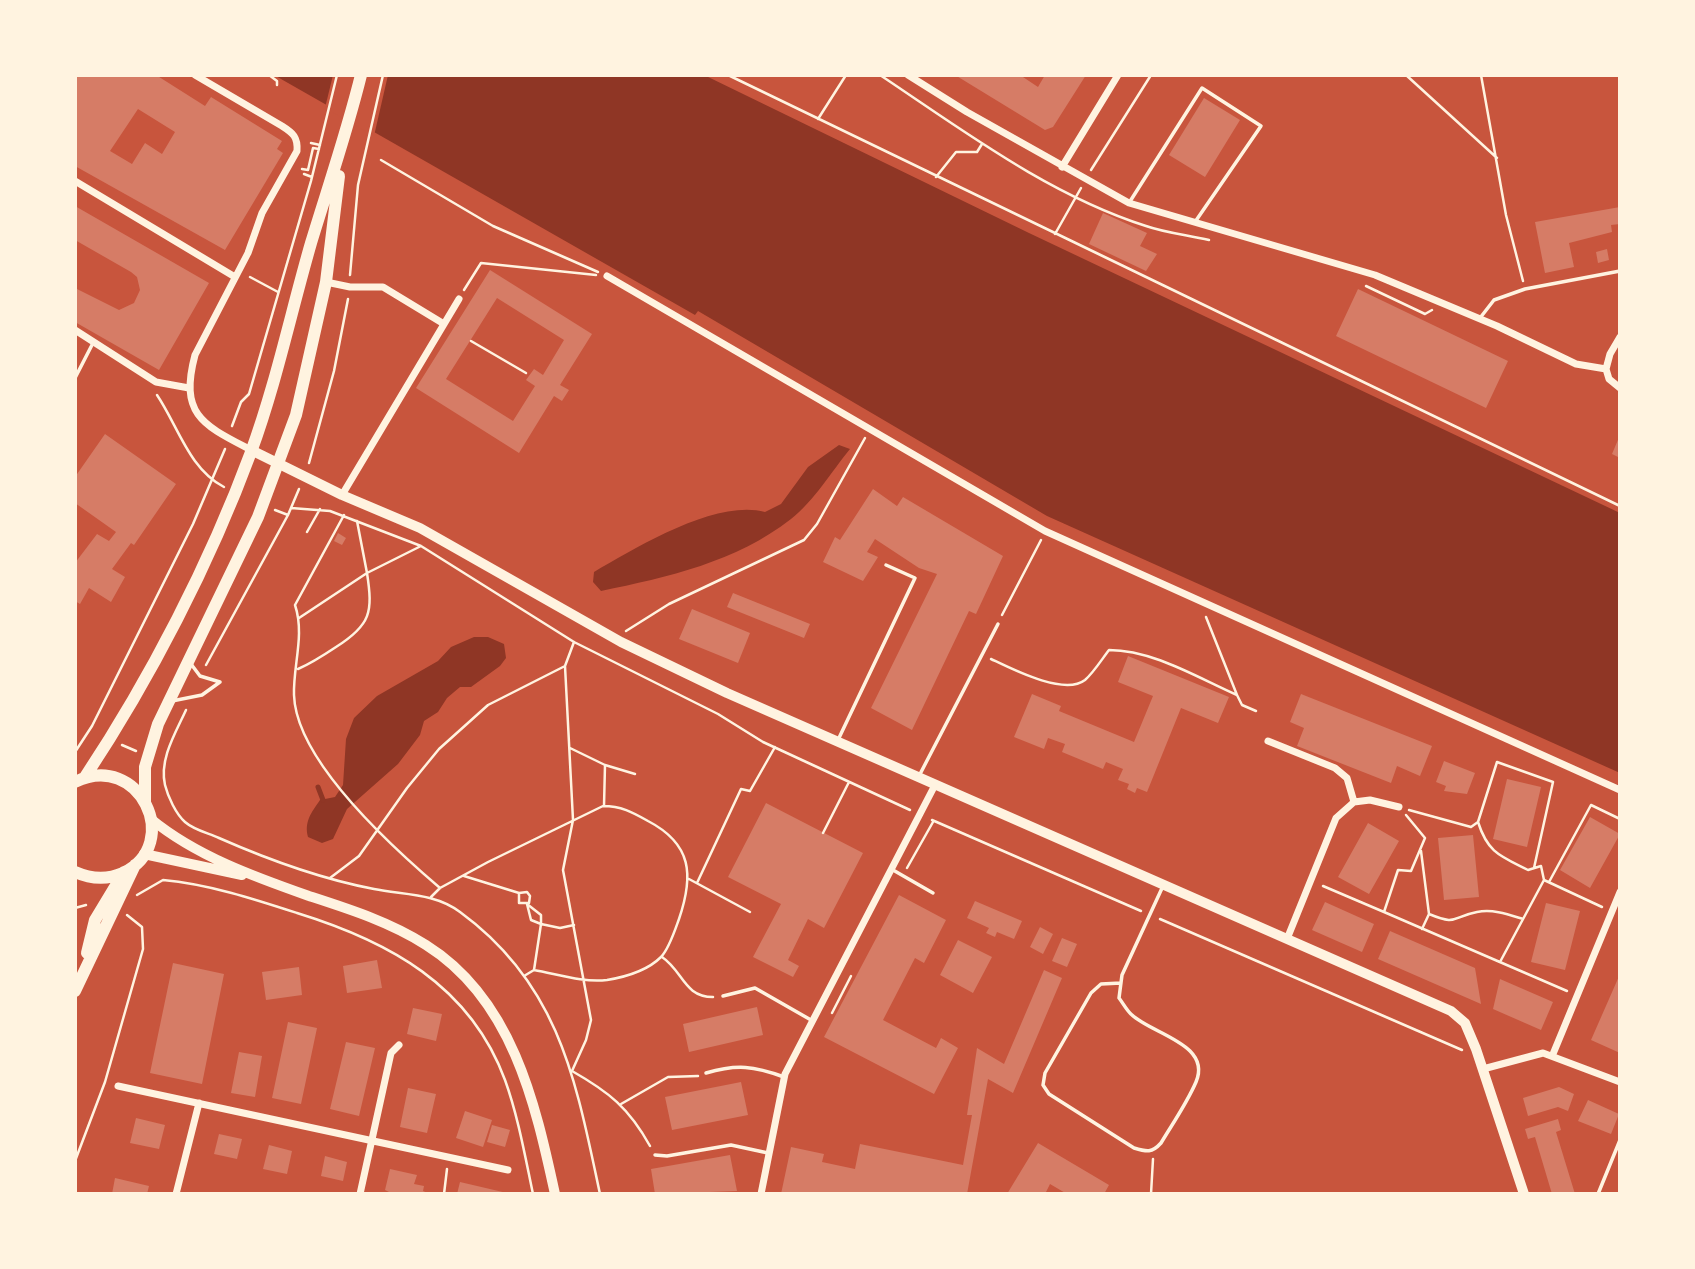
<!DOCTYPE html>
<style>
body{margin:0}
#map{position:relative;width:1695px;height:1269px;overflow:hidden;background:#c8553d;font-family:Signika,sans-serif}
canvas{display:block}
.frame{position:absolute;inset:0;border:77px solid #fff3e0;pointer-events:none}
</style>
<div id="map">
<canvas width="1695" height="1269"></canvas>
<div class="frame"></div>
</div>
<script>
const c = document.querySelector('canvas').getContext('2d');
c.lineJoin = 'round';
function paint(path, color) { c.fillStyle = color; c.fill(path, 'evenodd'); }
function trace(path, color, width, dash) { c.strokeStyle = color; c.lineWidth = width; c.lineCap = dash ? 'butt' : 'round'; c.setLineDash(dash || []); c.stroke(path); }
const water = new Path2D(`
 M274 75H704L1029 233 1620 513V773L1047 516 698 311 695 315Z
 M839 445 850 449C832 471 814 501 791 519 736 562 668 577 601 591L593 582 594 572C637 547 716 499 765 512L781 504 808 467Z
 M474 637H488L504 644 506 658 500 666 471 687H460L447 698 438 712 424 721 420 735 398 764 347 809 333 839 322 843 308 837C304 822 311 813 320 800L335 797 343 785 346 739 354 718 377 696 438 661 451 647Z`);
const pier = new Path2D(`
 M333 75H388L374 136 325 108Z`);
const stream = new Path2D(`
 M318 787 323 800`);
const building = new Path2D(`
 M75 75H156L205 106 211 97 282 141 277 149 283 153 225 250 75 166ZM138 109 175 132 162 154 145 143 132 164 110 151Z
 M955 75H1020L1038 87 1045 75H1086L1053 127 1045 130Z
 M1204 98 1240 120 1205 177 1169 155Z
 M75 206 209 283 159 370 75 322V288L119 310 134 303 140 290 137 277 131 272 75 240Z
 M1620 207V224L1611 225 1612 232 1569 243 1574 267 1545 273 1535 222Z
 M1103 213 1147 233 1140 246 1157 254 1146 271 1089 244Z
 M1607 249 1609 260 1598 263 1596 252Z
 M490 270 592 334 560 385 569 390 562 401 554 396 519 453 416 388ZM497 298 564 340 543 375 534 369 526 380 535 386 513 421 446 379Z
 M1358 289 1508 361 1486 408 1336 336Z
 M105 434 176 484 134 545 131 543 112 569 125 577 111 602 89 588 80 604 75 601V563L97 534 109 541 116 532 75 503V477Z
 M1620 435V458L1612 454Z
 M873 489 897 506 903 497 1003 556 976 614 969 611 912 730 871 708 937 574 919 568 875 539 867 552 878 557 863 581 823 562 835 537 840 540Z
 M338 533 346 538 342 545 334 541Z
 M733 593 810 624 804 638 727 607Z
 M692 609 750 633 738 663 679 639Z
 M1128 656 1229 697 1218 723 1181 708 1147 792 1137 788 1135 793 1127 789 1129 784 1118 780 1123 769 1106 762 1103 769 1062 752 1065 744 1048 738 1044 749 1014 737 1032 694 1061 706 1059 711 1134 742 1153 696 1118 682Z
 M1301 694 1432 746 1420 776 1397 766 1391 783 1297 746 1304 728 1290 722Z
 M1444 761 1475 773 1467 794 1444 791 1446 786 1436 782Z
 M1507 779 1541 787 1527 847 1493 839Z
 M766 803 863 853 824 928 808 919 788 960 799 966 793 977 753 957 781 904 728 877Z
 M1590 817 1620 834 1590 888 1560 870Z
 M1368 823 1399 841 1369 894 1338 877Z
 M1473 835 1479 897 1444 900 1438 838Z
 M899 895 946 920 924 963 915 958 883 1020 936 1048 941 1038 958 1048 934 1094 824 1037Z
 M975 901 1022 921 1014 939 997 932 995 937 986 933 989 928 967 918Z
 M1325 902 1374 924 1362 952 1312 930Z
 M1546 903 1580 911 1565 970 1531 962Z
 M1040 927 1053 934 1043 954 1030 947Z
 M1390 931 1475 968 1481 1004 1378 959Z
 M1062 938 1077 944 1067 967 1052 961Z
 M958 940 992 957 973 993 940 975Z
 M377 960 382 988 347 993 343 966Z
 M173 963 224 974 202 1084 150 1073Z
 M299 967 302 995 266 1000 262 972Z
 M1044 970 1062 978 1013 1093 988 1079 967 1194H781L791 1147 824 1154 822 1162 855 1169 860 1144 963 1165 972 1115H967L977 1048 1004 1064Z
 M1620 974V1053L1591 1040Z
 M1500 979 1553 1002 1541 1030 1493 1009Z
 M757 1007 763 1035 689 1052 683 1024Z
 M413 1008 442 1014 436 1041 407 1034Z
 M288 1022 317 1028 301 1104 272 1098Z
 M346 1042 375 1048 359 1116 330 1109Z
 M239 1052 262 1056 255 1097 231 1093Z
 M741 1082 748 1115 672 1130 665 1097Z
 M1559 1087 1574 1094 1568 1111 1558 1107 1528 1116 1523 1098Z
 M408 1088 436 1094 427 1133 400 1127Z
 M1588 1100 1619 1114 1611 1134 1578 1121Z
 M465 1111 492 1120 483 1147 456 1138Z
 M136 1118 165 1125 159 1149 130 1143Z
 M1558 1119 1561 1130 1556 1132 1575 1194H1552L1535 1137 1528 1139 1525 1129Z
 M492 1125 510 1130 505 1147 487 1142Z
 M219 1134 242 1139 237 1159 214 1154Z
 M1038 1143 1109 1185 1104 1194H1067L1050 1184 1045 1194H1007Z
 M269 1145 292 1151 287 1174 263 1169Z
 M730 1155 737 1191 655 1194 651 1169Z
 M325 1156 347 1162 343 1181 321 1176Z
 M390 1169 417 1175 414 1184 424 1186 423 1191 430 1194H393L385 1190Z
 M115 1178 149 1186 147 1194H112Z
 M460 1182 507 1193V1194H457Z`);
const path = new Path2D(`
 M269 75 277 81V85
 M728 75 1620 506
 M880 75C964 131 1049 195 1146 226 1166 233 1188 235 1209 240
 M1406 75 1497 158
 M1481 75 1506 215 1523 281
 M818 119 846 75
 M311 143 320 145
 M381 160 493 226 598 272
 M302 169 308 170 313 148 319 149
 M1091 170 1151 75
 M304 174 312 177
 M936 177 956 152H977L982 144
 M1055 234 1081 188
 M350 275 358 185 383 75
 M250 277 278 292
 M1366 286 1425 314 1432 310
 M464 290 481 263 596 275
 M471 341 526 373
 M157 395C178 426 189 469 224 487
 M232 426 241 402 249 394 311 181 337 75
 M309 463 334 371 348 299
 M291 508 330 511 421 546 574 642 718 714 763 742 910 810
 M275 510 288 515
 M344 515 295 605C305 635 293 665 294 695 296 761 392 847 440 888
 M357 521 367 573 421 546
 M307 532 320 509
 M1002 615 1041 540
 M1206 617 1237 695
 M626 631 669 604 804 540 817 524 865 438
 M574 642 565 666 573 820 563 870 591 1020 586 1040 572 1071C609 1092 629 1108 650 1146
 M991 659C1012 669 1064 696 1085 680 1094 672 1102 659 1109 650 1153 650 1198 678 1237 695L1242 705 1256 711
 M206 665 288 515 299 489
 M298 669C312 663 324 655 336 647 371 625 373 612 367 573L299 618
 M186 710C176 732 159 759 165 785 168 797 176 814 185 822 194 830 208 833 219 838 269 860 321 879 374 889 404 895 435 893 460 912 560 985 576 1082 600 1194
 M122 745 136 751
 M570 748 605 765 635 774
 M75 752 92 726 193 524 225 449
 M604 806 605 765
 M1409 810 1471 827 1478 822C1488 853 1500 856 1528 870L1541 866 1544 880
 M1406 815 1425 838 1411 871 1398 870 1384 912 1567 991
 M932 820 1141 911
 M1478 822 1497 762 1553 782 1534 868
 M823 833 849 782
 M1421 851 1429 914
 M907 868 933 822
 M464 876 519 893 527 892 530 896 529 903H519V893
 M330 878 359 856 407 788 439 749 488 705 565 666
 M689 879 750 912
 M1549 882 1591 805 1620 819
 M697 883 741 789 750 791 775 747
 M1323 886 1384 912
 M137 895 163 880C208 884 254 899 297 913 388 941 470 985 505 1080 518 1116 525 1156 533 1194
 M431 897 440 888 488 862 603 806C621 806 632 812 648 821 692 844 694 875 679 919 675 930 669 949 661 957 648 970 625 977 607 980 583 983 557 974 534 970
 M527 904 541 915V924L531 920Z
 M75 908 86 905
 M1160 919 1462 1050
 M1422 929 1429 914C1458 926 1451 917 1477 912 1493 909 1507 914 1523 919
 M662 957C683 971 684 997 713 997
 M1500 962 1544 880 1602 907
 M524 976 534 970 541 924 560 928 574 925
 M832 1013 851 976
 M621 1104 668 1077 698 1076
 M75 1161 105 1082 143 949 142 927 127 915
 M444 1194 447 1169
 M1151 1194 1153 1159`);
const service = new Path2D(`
 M1129 203 1202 88 1261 126 1195 222
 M1480 318 1494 300 1525 289 1620 271
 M75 378 93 343
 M191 664 200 676 220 682
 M172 701 202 695 220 682
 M838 740 915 578 886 565
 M919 776 998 624
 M893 870 933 893
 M1121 983 1101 984 1091 993 1045 1073 1043 1085 1049 1094 1134 1148C1147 1152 1152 1153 1161 1143 1173 1123 1187 1103 1196 1082 1212 1044 1152 1034 1132 1015 1127 1011 1123 1003 1119 998L1122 975 1163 886
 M723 996 755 988 811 1020
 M706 1073C737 1064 754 1066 784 1077
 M655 1155 667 1156 731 1145 768 1153
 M1598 1194 1620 1140`);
const minor = new Path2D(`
 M195 75 282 126C293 133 298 137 297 151L262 213 248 253 195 355C179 415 203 425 251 450
 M908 75 967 112 1129 203 1375 275 1497 326 1576 364 1606 369
 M1062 167 1118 75
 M75 181 235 277
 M607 276 1045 531 1620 790
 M326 282 350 287H383L444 324
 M75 330 156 382 189 388
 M1606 369 1610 354 1620 337
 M1606 369 1609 379 1620 388
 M342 495 459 299
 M1268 741 1335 768 1347 778 1354 802
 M1287 939 1336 818 1354 802 1370 800 1399 807
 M1553 1054 1620 892
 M1483 1069 1543 1053 1620 1082
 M118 1086 508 1170
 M176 1194 199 1103
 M360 1194 391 1053 399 1045
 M761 1194 785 1074 935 785`);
const tertiary = new Path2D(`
 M251 450 342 495 420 528 621 642 727 693 1451 1011 1465 1023 1476 1049 1524 1194`);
const secondary = new Path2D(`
 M151 819C196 856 255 877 309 896 349 909 390 922 426 945 512 999 535 1102 555 1194
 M144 854 242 875`);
const trunk = new Path2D(`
 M85 777C150 679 210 563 251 452 276 384 291 312 311 243 328 187 347 132 361 75
 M75 782C139 750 184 844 123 873 107 880 91 879 75 872
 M145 801V767L158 724 258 517 296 415 326 282 339 176
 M87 953 95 920 124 872
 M75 991 135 865`);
paint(water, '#8f3625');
paint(pier, '#c8553d');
trace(stream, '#8f3625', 5);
paint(building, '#d67c66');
trace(path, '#fff3e0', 2.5);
trace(service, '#fff3e0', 3.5);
trace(minor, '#fff3e0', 7);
trace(tertiary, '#fff3e0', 10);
trace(secondary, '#fff3e0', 10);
trace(trunk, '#fff3e0', 12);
</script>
